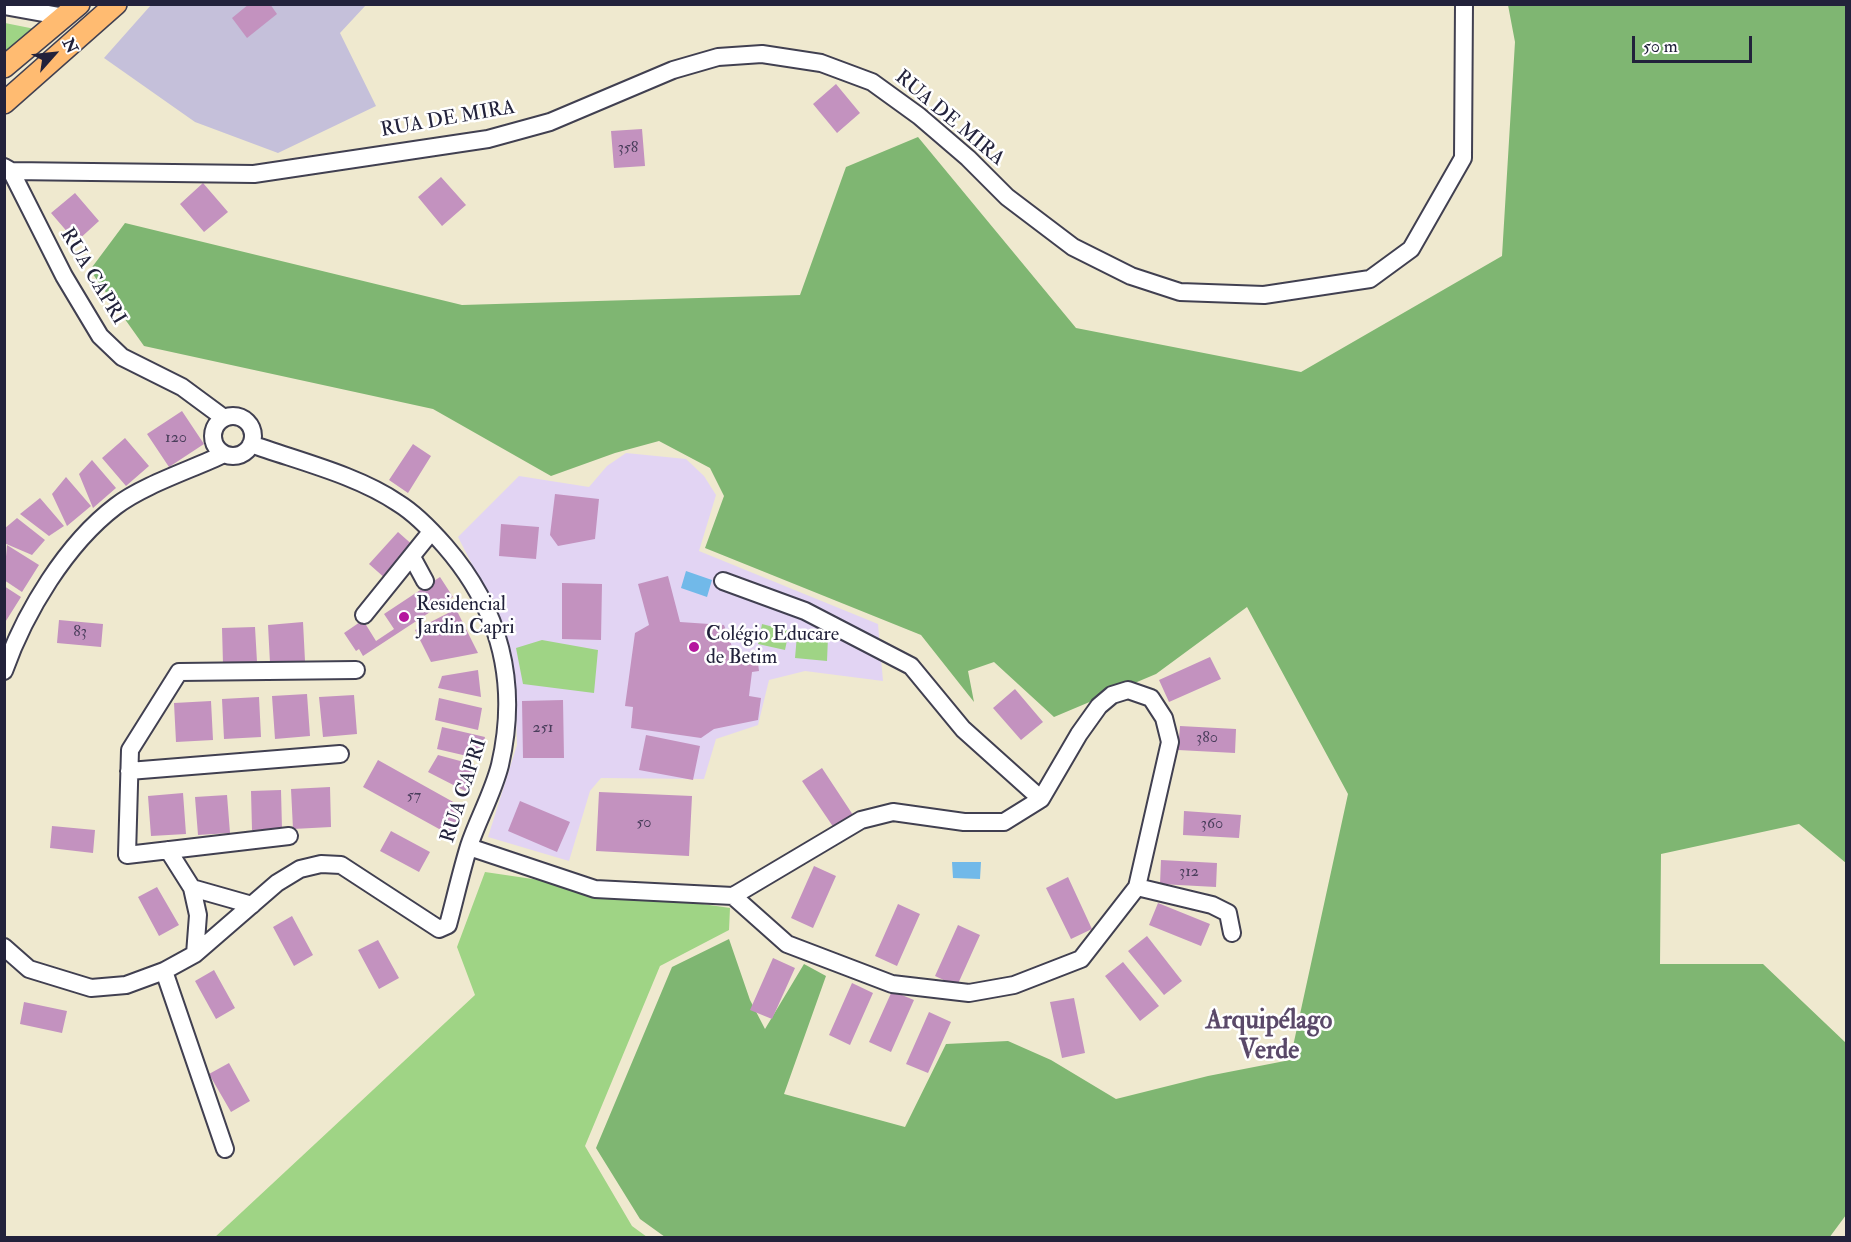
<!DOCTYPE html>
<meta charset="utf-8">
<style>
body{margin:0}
#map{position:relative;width:1851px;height:1242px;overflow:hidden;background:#efe9cf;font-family:"IM FELL Double Pica",serif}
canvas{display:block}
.frame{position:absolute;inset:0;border:6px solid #22223b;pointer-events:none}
.north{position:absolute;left:24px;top:24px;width:60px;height:60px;-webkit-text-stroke:4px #fff;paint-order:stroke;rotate:63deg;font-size:16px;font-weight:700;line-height:24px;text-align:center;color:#22223b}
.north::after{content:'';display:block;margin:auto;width:21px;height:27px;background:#22223b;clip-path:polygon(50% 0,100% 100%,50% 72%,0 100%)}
.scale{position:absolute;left:1632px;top:36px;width:120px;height:27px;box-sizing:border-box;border:3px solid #22223b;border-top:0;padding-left:8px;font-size:18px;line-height:21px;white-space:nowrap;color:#22223b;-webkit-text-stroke:4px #fff;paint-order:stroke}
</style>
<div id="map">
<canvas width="1851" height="1242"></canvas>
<div class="frame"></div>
<div class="north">N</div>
<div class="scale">50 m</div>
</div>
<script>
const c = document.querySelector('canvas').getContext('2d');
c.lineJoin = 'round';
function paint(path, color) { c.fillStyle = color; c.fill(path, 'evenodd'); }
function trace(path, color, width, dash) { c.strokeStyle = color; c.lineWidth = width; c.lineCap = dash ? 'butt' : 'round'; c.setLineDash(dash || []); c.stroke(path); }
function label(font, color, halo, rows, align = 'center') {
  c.font = font + ' "IM FELL Double Pica",serif'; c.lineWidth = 5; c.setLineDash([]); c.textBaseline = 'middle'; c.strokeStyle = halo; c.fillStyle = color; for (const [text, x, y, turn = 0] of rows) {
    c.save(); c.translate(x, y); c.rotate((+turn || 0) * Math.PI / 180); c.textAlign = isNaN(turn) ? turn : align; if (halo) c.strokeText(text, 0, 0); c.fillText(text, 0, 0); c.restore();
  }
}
const built = new Path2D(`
 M626 453 686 459 704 476 716 495 699 551 878 624 883 681 805 671 769 680 758 725 716 739 704 779 601 778 590 791 569 861 488 837 517 745 515 688 502 623 458 537 519 476 589 487 607 466Z`);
const industrial = new Path2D(`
 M151 5H366L340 33 376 106 278 153 195 122 104 58Z`);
const green = new Path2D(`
 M5 23 35 29 5 57Z
 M762 624 789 631 785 650 758 644Z
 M797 635 828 637 827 661 795 658Z
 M542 640 598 650 594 693 523 684 516 648Z
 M485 872 730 908 729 930 660 966 585 1146 632 1226 647 1237 214 1238 475 995 457 947Z`);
const forest = new Path2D(`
 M1508 5H1846V863L1799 824 1661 854 1660 964H1763L1846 1043V1215L1829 1238 665 1237 640 1219 596 1148 672 967 729 939 750 1000 765 1029 804 964 826 976 784 1094 905 1127 946 1044 1008 1041 1051 1060 1116 1099 1208 1076 1290 1060 1348 794 1247 607 1156 674 1054 717 994 662 968 671 974 702 921 635 705 548 724 496 710 468 659 441 615 453 551 476 433 409 144 346 90 270 125 223 462 305 800 295 846 167 918 137 1076 328 1301 372 1502 256 1515 42Z`);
const water = new Path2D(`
 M686 571 712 580 707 597 681 588Z
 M952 862H981L980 879 953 878Z`);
const building = new Path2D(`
 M249 4H270L277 14 247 38 232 18Z
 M836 84 860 113 837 133 813 104Z
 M642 129 645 166 614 168 611 131Z
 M441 177 466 205 442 226 418 197Z
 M203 183 228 212 204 232 180 204Z
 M75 193 99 221 76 242 51 213Z
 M182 411 204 444 169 467 147 434Z
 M125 438 149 466 126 486 102 458Z
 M413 444 431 456 408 493 389 480Z
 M92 460 116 488 93 508 79 474Z
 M66 477 91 506 67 526 52 494Z
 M555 494 599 499 595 539 558 546 550 535Z
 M40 498 64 526 49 536 20 514Z
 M17 518 45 540 32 555 4 543V529Z
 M501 524 539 527 536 559 499 556Z
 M398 532 415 547 386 579 369 564Z
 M7 545 39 565 22 592 4 580Z
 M668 576 680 622 724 625 734 652 757 655 759 671 752 672 749 696 761 698 758 720 714 729 701 738 631 728 633 707 625 706 635 633 649 625 638 584Z
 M440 577 453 597 363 656 359 649 356 651 344 633 363 620 376 641 394 629 384 614Z
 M562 583 602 584 601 640 562 639Z
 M4 586 21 597 4 624Z
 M456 609 478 653 431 662 415 630Z
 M59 620 103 624 101 647 57 643Z
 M303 622 305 661 270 663 268 625Z
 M255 627 257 662 223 664 222 628Z
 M1210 657 1221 679 1169 702 1159 680Z
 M478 670 481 697 438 688 442 676Z
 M1015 689 1043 722 1021 740 993 708Z
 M307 694 310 736 275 739 272 696Z
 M354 695 357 734 323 737 319 697Z
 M259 697 261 737 224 739 222 699Z
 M439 698 482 708 478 730 435 720Z
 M563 700 564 758H523L522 701Z
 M211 701 213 740 176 742 174 703Z
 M1180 726 1236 729 1235 753 1178 750Z
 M442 727 485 737 480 759 437 749Z
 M646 735 700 746 693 780 639 770Z
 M438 755 475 765 467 792 428 772Z
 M378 760 464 808 450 835 363 787Z
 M822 768 853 815 834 828 802 781Z
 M330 787 331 827 293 829 291 789Z
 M281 790 282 829 252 830 251 791Z
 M599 792 692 796 689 856 596 851Z
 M183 793 186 834 151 836 148 796Z
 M227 795 230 833 198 835 195 797Z
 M520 801 570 822 557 852 508 831Z
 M1184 811 1241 815 1239 838 1183 835Z
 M52 826 95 830 93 853 50 848Z
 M391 831 430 852 419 872 380 851Z
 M1161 860 1217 863 1216 887 1160 884Z
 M814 866 836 876 813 928 791 918Z
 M1068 877 1092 929 1071 939 1046 888Z
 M157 887 179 925 159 936 138 897Z
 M1158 903 1210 924 1201 946 1149 925Z
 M898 904 920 914 897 966 875 956Z
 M292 916 313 955 294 966 273 927Z
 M958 925 980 935 957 986 935 976Z
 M1147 936 1182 981 1164 995 1128 951Z
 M378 940 399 978 379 989 358 950Z
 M773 958 795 968 772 1019 750 1010Z
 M1123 962 1159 1006 1140 1021 1105 976Z
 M214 970 235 1008 216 1019 195 981Z
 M852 983 873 993 850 1045 829 1035Z
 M892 991 914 1000 891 1052 869 1042Z
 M1074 998 1085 1053 1062 1058 1050 1002Z
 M24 1002 67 1011 62 1033 20 1024Z
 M929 1012 951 1022 928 1073 906 1064Z
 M229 1063 250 1101 231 1112 209 1074Z`);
const minor = new Path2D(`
 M4 6 65 17
 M4 167 11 171 254 174 488 139 550 122 673 70 718 57 762 54 821 63 872 82 919 116 968 158 1007 197 1073 247 1131 276 1180 292 1264 295 1370 279 1411 249 1463 158 1464 4
 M11 171 64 276 100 336 122 357 182 387 224 418
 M213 436a20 20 0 1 1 40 0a20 20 0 1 1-40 0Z
 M412 557 425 581
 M723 581 805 611 911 666 963 729 1041 799
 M364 615 431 532
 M4 671C25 612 66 544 116 506 143 485 193 469 224 454
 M129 771 340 754
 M289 836 127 855 130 750 179 672 356 670
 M469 847 595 889 733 896 861 820 893 812 964 822H1004L1041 799 1079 734 1099 706 1112 695 1128 690 1151 698 1164 718 1170 742 1137 887 1081 959 1014 985 969 993 892 984 787 944 733 896
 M168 850 192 888 252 905
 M1137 887 1212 905 1228 913 1232 933
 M192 888 198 915 195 954
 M4 947 29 969 91 988 126 985 164 971 195 954 277 883 300 869 321 864 341 865 439 929 448 925C455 899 461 872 469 846 478 819 493 793 500 765 519 683 500 609 445 546 431 530 416 514 398 503 357 475 298 461 251 444
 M164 971 225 1149`);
const major = new Path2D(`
 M4 67 79 4
 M4 103 116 4`);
const markers = [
 [404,617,6,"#b5179e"],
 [694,647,6,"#b5179e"]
];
const numberNames = [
 ["358",628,149],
 ["120",176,439],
 ["83",80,633],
 ["251",543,729],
 ["380",1207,739],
 ["57",414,797],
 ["50",644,824],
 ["360",1212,825],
 ["312",1189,873]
];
const streetNames = [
 ["RUA DE MIRA",949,119,40],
 ["RUA DE MIRA",448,120,-10],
 ["RUA CAPRI",92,277,59],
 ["RUA CAPRI",465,791,-72]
];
const poiNames = [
 ["Residencial",416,606],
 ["Jardin Capri",416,629],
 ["Colégio Educare",706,636],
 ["de Betim",706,659]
];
const districtNames = [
 ["Arquipélago",1269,1022],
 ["Verde",1269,1052]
];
paint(built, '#e2d4f3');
paint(industrial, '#c5c0da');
paint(green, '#9fd485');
paint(forest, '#7fb672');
paint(water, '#71b9e9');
paint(building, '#c392bf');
trace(minor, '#414051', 20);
trace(major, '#414051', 24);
trace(minor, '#fff', 16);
trace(major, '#ffbb71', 21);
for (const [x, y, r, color] of markers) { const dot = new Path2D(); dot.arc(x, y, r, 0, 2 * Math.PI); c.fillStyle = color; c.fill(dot); trace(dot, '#fff', 2); }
label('16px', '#4a3e5c', null, numberNames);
label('20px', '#22223b', '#fff', streetNames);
label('20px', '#22223b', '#fff', poiNames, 'left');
label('bold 26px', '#5a4969', '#fff', districtNames);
</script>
